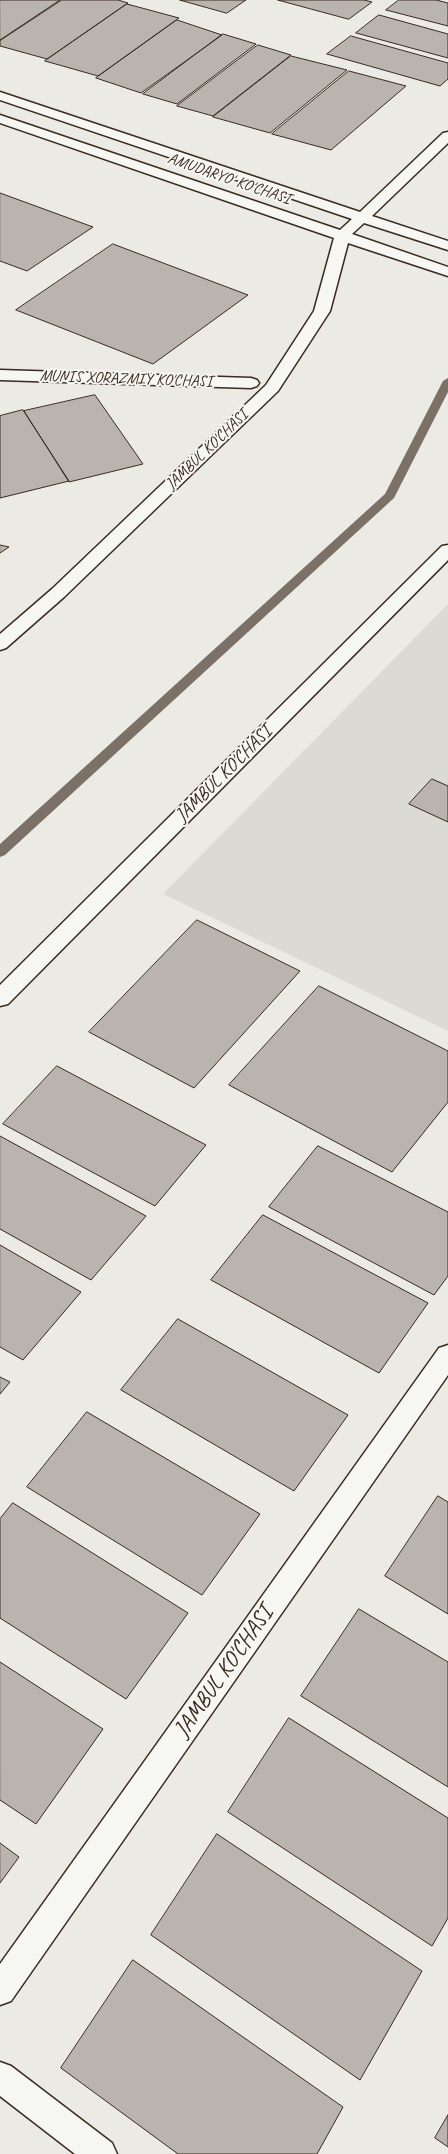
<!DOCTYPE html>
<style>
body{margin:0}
canvas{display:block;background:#ebeae5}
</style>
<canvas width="448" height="2154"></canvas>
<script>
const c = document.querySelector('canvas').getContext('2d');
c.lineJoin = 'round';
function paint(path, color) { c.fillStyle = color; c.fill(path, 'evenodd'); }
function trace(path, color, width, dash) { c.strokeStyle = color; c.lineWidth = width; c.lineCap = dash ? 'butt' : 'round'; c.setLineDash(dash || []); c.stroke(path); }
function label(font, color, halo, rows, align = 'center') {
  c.font = font + ' Caveat,sans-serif'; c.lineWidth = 4; c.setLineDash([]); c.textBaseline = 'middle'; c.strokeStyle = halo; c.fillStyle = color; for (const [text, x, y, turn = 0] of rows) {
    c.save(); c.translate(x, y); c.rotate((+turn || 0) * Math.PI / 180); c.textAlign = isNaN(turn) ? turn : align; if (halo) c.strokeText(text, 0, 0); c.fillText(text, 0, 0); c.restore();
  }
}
const built = new Path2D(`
 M448 604V1031L163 894Z`);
const stream = new Path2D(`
 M448 378V392L394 498 5 855 0 857V844L385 494 443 381Z`);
const building = new Path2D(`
 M0 0H60L0 40Z
 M62 0H118L128 3 47 59 0 46V41Z
 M180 0H246L227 13Z
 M278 0H364L372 2 349 19Z
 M399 0H436L448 3V26L386 10Z
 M127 4 179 18 98 76 45 61Z
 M379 15 448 34V58L356 33Z
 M177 20 222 35 141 93 96 78Z
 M223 34 256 44 177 104 143 94Z
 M351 36 448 63V79L440 86 327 54Z
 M258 45 291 55 213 116 177 106Z
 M291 56 347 70 270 133 213 117Z
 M349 71 406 86 331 150 272 134Z
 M0 193 93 227 27 271 0 261Z
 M113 244 248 295 153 364 16 310Z
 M95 395 143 464 69 482 24 411Z
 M23 410 69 481 0 498V416Z
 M0 545 9 547 0 553Z
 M432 779 448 786V822L409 804Z
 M197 920 300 971 194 1088 89 1032Z
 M319 986 448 1051V1102L392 1172 229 1085Z
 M57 1066 206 1145 155 1206 3 1124Z
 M0 1136 146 1216 91 1280 0 1229Z
 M318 1146 448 1212V1276L434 1295 269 1207Z
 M263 1215 428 1303 379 1373 211 1280Z
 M0 1245 81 1292 23 1360 0 1347Z
 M178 1319 348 1415 294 1491 121 1390Z
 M0 1377 10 1382 0 1394Z
 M87 1412 260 1514 202 1595 27 1487Z
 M438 1496 448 1502V1614L385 1576Z
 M13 1503 188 1613 126 1699 0 1618V1519Z
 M359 1609 448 1662V1787L301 1696Z
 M0 1662 103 1729 36 1824 0 1800Z
 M289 1718 448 1818V1918L432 1946 228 1812Z
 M217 1834 422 1971 360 2080 151 1935Z
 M0 1843 19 1857 0 1883Z
 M133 1960 343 2107 317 2154H178L61 2068Z
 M448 2115V2147L435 2138Z`);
const minor = new Path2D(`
 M0 92 360 212 443 133 448 132V143L372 216 448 241V250L364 223 352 234 448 267V276L348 243 330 311 278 391 64 597 6 648 0 650V634L52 589 266 385 314 311 334 238 0 123V115L340 230 352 219 0 100Z
 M0 370 251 378 257 380 259 383 257 386 251 388 0 380Z
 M448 545V560L8 1004 0 1006V985L442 546Z
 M448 1345V1375L11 2001 0 2005V1964L439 1348Z
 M0 2062 11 2066 112 2143 117 2154H75L0 2096Z`);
const farStreetnames = [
 ["AMUDARYO' KO'CHASI",229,179,19],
 ["MUNIS XORAZMIY KO'CHASI",126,379,2],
 ["JAMBUL KO'CHASI",207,450,-44]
];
const streetNames = [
 ["JAMBUL KO'CHASI",224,774,-45]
];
const nearStreetnames = [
 ["JAMBUL KO'CHASI",224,1672,-55]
];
paint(built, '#dcdad4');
paint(stream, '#7c7167');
paint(building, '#bab4ae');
trace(building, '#3b2a1e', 1);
trace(minor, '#3b2a1e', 3);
paint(minor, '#f6f6f2');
label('16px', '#3b2a1e', '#f6f6f2', farStreetnames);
label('19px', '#3b2a1e', '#f6f6f2', streetNames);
label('23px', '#3b2a1e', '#f6f6f2', nearStreetnames);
</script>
